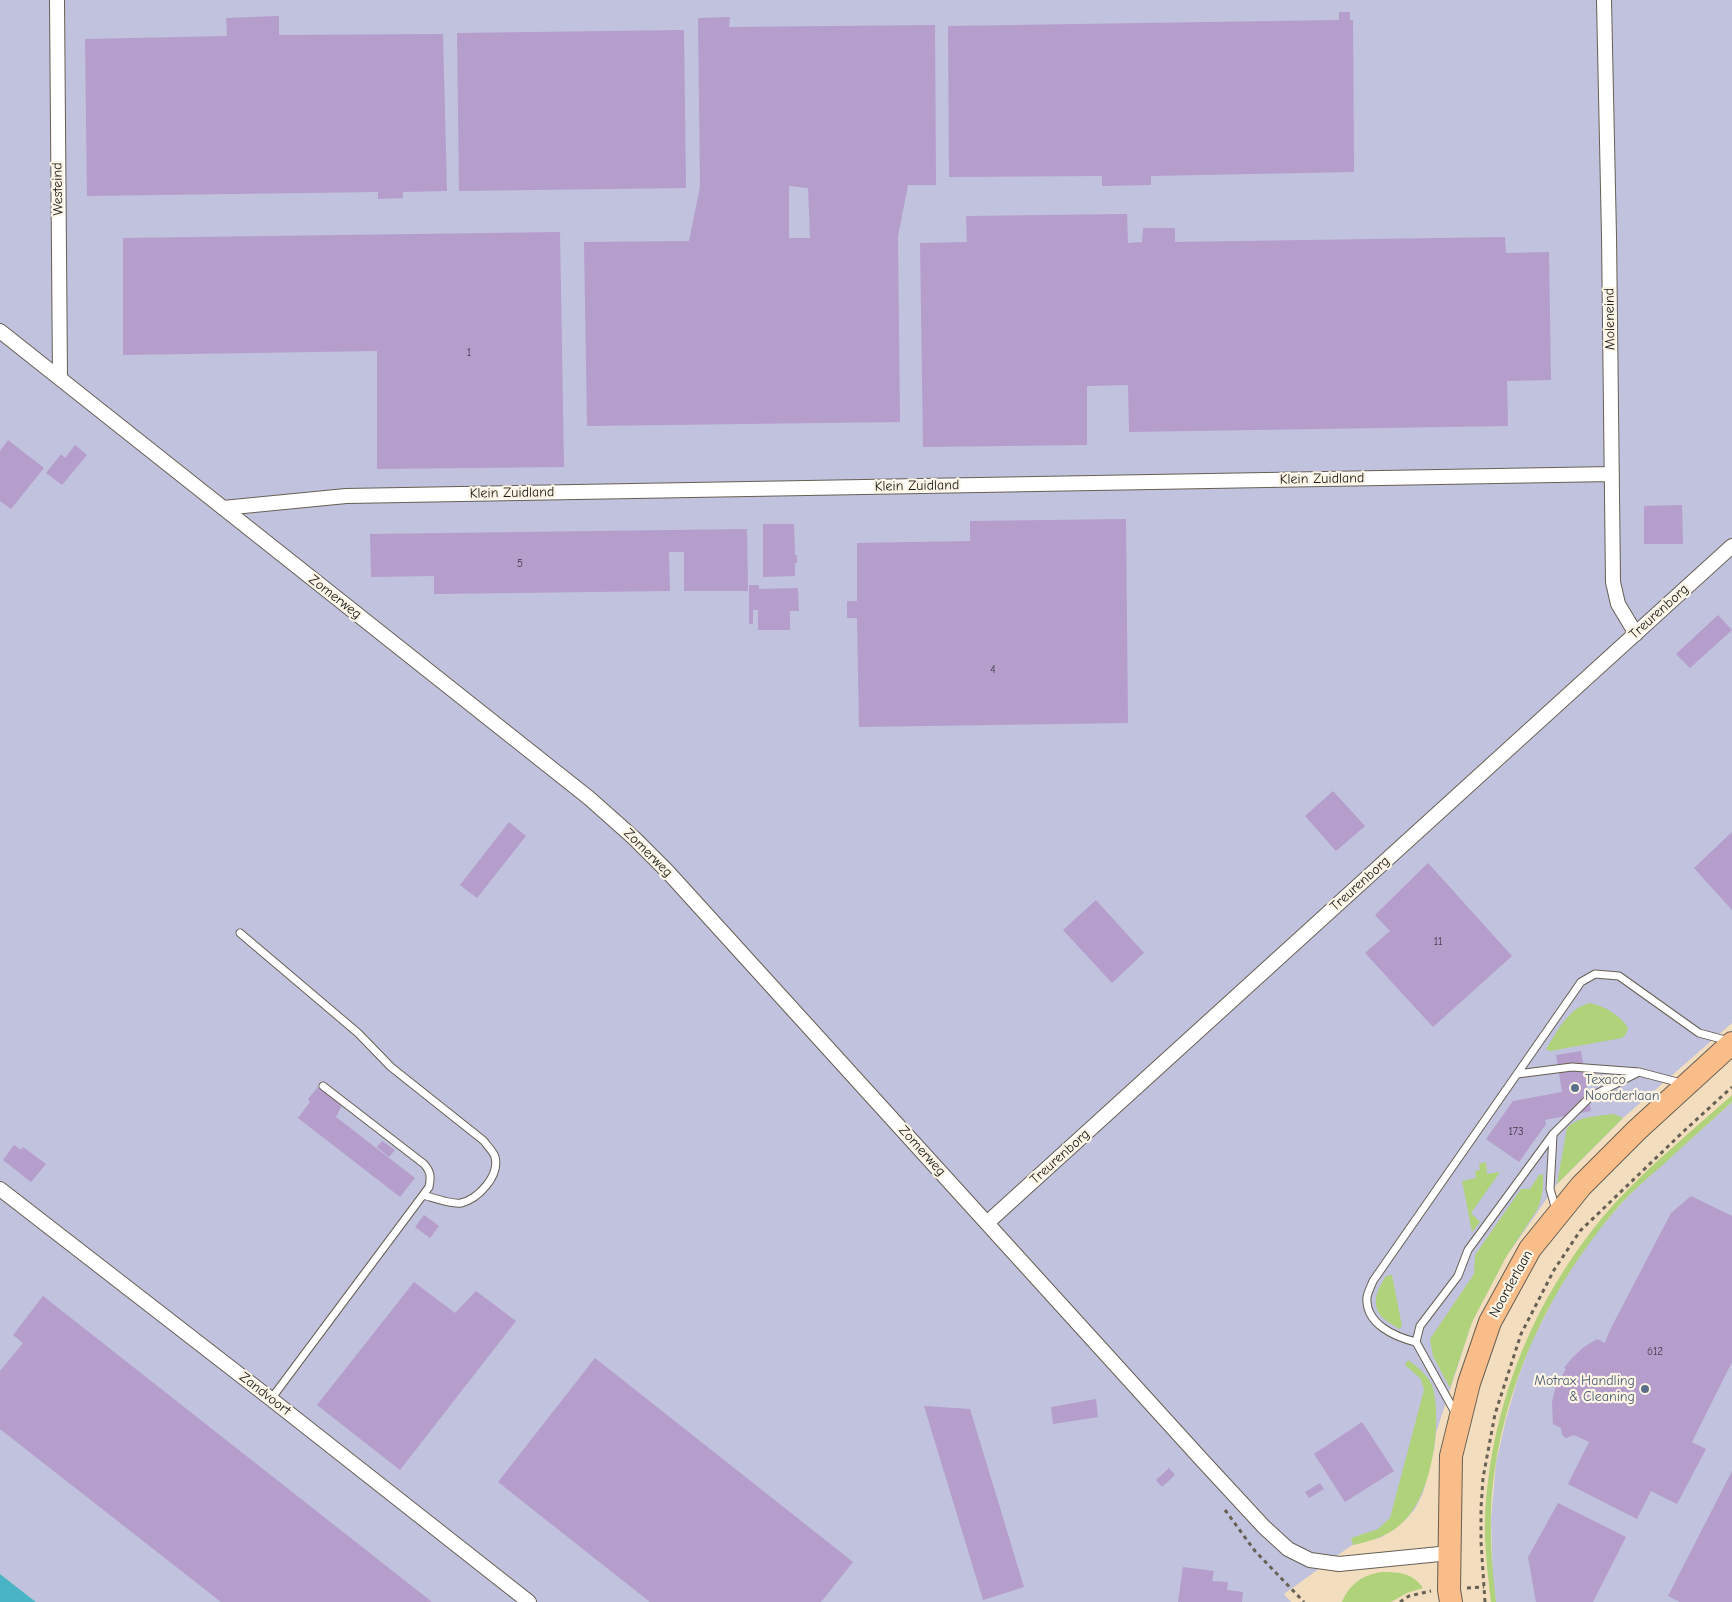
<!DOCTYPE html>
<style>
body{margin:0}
canvas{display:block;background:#f2ddbe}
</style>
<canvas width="1732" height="1602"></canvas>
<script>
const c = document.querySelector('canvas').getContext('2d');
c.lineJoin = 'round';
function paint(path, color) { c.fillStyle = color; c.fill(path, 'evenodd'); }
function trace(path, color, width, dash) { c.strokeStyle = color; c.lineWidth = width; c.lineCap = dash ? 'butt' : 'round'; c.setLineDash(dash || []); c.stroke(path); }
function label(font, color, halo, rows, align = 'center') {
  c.font = font + ' "Comic Neue",sans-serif'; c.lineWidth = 4.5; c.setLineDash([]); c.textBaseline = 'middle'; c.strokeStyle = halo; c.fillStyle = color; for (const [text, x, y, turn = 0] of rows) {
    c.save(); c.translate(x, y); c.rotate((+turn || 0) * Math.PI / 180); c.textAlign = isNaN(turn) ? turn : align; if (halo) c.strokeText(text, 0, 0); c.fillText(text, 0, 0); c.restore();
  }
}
const industrial = new Path2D(`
 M0 0H1732V1023L1623 1118 1557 1184 1506 1257 1472 1322 1436 1433 1434 1450 1423 1493 1415 1509 1405 1520 1382 1537 1352 1545 1284 1594 1291 1602H36L0 1574Z
 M1732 1102V1602H1496L1493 1579 1491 1520 1496 1463 1506 1419 1517 1381 1531 1343 1560 1286 1591 1239 1619 1206 1635 1189Z`);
const green = new Path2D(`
 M1590 1003C1604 1006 1620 1015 1628 1028L1626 1034 1622 1038 1550 1051 1546 1049C1558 1031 1568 1008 1590 1003Z
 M1732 1095V1102C1710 1122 1687 1142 1665 1163 1649 1177 1632 1191 1618 1207 1549 1287 1502 1387 1492 1493 1489 1529 1492 1566 1496 1602H1491C1488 1575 1484 1546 1485 1519 1490 1402 1537 1290 1615 1203 1650 1165 1693 1130 1732 1095Z
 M1614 1114 1623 1118 1557 1184 1567 1128C1578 1116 1599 1116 1614 1114Z
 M1486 1162 1487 1174 1500 1172 1471 1213 1480 1222 1472 1232 1462 1181 1476 1178 1475 1171 1480 1170 1479 1164Z
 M1543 1174C1544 1186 1542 1199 1537 1210L1506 1257 1472 1322 1450 1388 1433 1356 1430 1339 1474 1274 1475 1255 1521 1189H1530L1539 1175Z
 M1392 1275 1402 1326 1399 1329C1394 1325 1387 1322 1382 1317 1370 1304 1378 1288 1386 1276Z
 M1408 1360C1418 1367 1429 1376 1433 1388 1442 1425 1432 1491 1406 1519 1392 1535 1372 1541 1353 1545L1351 1538 1378 1529 1390 1518 1424 1390 1421 1379 1405 1365Z
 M1382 1572C1399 1572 1413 1573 1423 1588L1407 1593 1391 1602H1342C1350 1583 1363 1575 1382 1572Z`);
const water = new Path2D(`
 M0 1574 36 1602H0Z`);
const building = new Path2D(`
 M1339 12H1350V20H1353L1354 172 1151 176V185L1102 186V176L949 177 948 26 1339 20Z
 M279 16V35L443 34 447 191 403 192V198L378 199V192L87 196 85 39 227 36 226 18Z
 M730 17 729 27 935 25 936 185H908L898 236 900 422 587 426 584 242 689 241 700 187 698 18ZM789 186 808 188 810 238H789Z
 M684 30 686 188 459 191 457 33Z
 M1127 214 1128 243 1142 242 1143 228H1175V242L1505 237 1506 253 1549 252 1551 380 1507 381 1508 426 1129 432 1128 385 1087 386V445L923 447 920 243 967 242 966 216Z
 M560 232 564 467 377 469V351L123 355V238Z
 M8 440 44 468 11 509 0 501V451Z
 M75 445 87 455 62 485 46 473 61 454 65 458Z
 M1682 505 1683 544H1644V506Z
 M1126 519 1128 723 859 727 857 618H847V601H857V543L970 541V521Z
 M763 524H794L795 555H797V563H795V576L763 577Z
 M747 529 748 591H684V552H669L670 591 434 594V576L371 577 370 534Z
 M749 585H759V589L798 588 799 611H790V630H758V610H753V624H749Z
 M1718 615 1732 630 1690 668 1676 654Z
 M1333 791 1365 826 1336 851 1305 816Z
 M509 822 526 836 477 898 460 885Z
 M1732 832V910L1694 868Z
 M1428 863 1512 956 1433 1027 1365 953 1390 931 1375 915Z
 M1096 900 1144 953 1112 983 1063 930Z
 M1581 1051 1591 1111 1545 1120 1546 1124 1519 1162 1486 1139 1513 1101 1562 1092 1556 1055Z
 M318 1087 342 1105 336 1117 415 1178 400 1197 298 1118 310 1102 308 1099Z
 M382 1141 395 1150 389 1157 377 1147Z
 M14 1145 21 1150 23 1147 46 1164 31 1182 3 1160Z
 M1691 1196 1732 1216V1362L1692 1442 1706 1449 1677 1504 1651 1491 1637 1519 1568 1484 1589 1442 1574 1435 1566 1438 1562 1435 1561 1428 1553 1424 1552 1402 1557 1381H1559L1566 1369 1564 1368 1572 1358 1584 1347 1597 1339 1605 1343 1610 1330 1671 1213Z
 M424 1215 439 1226 430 1238 415 1227Z
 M414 1282 455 1313 476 1291 516 1321 400 1470 317 1405Z
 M43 1296 432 1602H221L0 1429V1371L23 1343 13 1335Z
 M595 1358 853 1562 821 1602H650L498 1482Z
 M1096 1399 1098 1417 1053 1424 1051 1407Z
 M924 1406 970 1409 1024 1587 983 1600Z
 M1362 1422 1394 1471 1345 1502 1314 1454Z
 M1169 1468 1175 1475 1162 1487 1156 1480Z
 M1732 1471V1602H1680L1668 1596Z
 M1320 1483 1324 1489 1309 1498 1305 1492Z
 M1558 1503 1626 1537 1593 1602H1536L1528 1557Z
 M1183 1567 1214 1571 1212 1581 1228 1582 1227 1590 1243 1592 1242 1602H1178Z`);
const path = new Path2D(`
 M1225 1510 1255 1551 1304 1602
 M1467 1588 1484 1587
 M1400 1602 1409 1596 1431 1591
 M1485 1602 1481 1542V1508L1483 1478 1495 1414 1521 1334 1554 1270 1580 1231 1684 1131 1732 1087`);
const lane = new Path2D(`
 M240 933 358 1033 391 1067 484 1141C487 1146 494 1152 495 1157 500 1176 478 1199 461 1203 453 1205 431 1197 423 1195
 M1517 1074 1572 1067 1639 1072 1681 1083
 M1553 1135 1550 1189 1556 1210
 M1416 1342 1420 1326 1458 1276 1468 1250 1553 1134 1590 1097 1639 1072
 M271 1399 429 1187C431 1177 431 1172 424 1164L323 1086
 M1456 1414 1416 1342C1395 1337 1365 1324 1367 1297 1368 1292 1371 1286 1373 1281L1581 982 1595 974 1619 976 1699 1033 1729 1041`);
const street = new Path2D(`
 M57 0 60 378
 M1604 0 1609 236 1613 582 1618 604 1636 634
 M0 331 589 798 634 838 667 871 1202 1460 1264 1527 1288 1549 1310 1560 1339 1564 1450 1553
 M223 508 346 496 1612 474
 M0 1189 271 1399 529 1602
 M987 1223 1732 546`);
const primary = new Path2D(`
 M1451 1602 1449 1590 1451 1456 1469 1383 1490 1322 1530 1249 1581 1186 1637 1130 1732 1043`);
const markers = [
 [1575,1088,5,"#5c6f8a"],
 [1645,1389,5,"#5c6f8a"]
];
const numberNames = [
 ["1",469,353],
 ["5",520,564],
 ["4",993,670],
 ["11",1438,942],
 ["173",1516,1132],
 ["612",1655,1352]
];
const streetNames = [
 ["Westeind",58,189,-91],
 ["Moleneind",1610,319,-91],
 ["Klein Zuidland",1322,479,-1],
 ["Klein Zuidland",917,486,-1],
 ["Klein Zuidland",512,493,-1],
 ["Zomerweg",335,597,38],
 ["Treurenborg",1659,612,-42],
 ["Zomerweg",648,853,45],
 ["Treurenborg",1360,884,-42],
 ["Zomerweg",922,1151,48],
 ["Treurenborg",1060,1157,-42],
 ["Noorderlaan",1511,1284,-61],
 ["Zandvoort",265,1394,38]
];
const serviceNames = [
 ["Texaco",1585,1080],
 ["Noorderlaan",1585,1096],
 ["Motrax Handling",1635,1381,"right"],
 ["& Cleaning",1635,1397,"right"]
];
paint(industrial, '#c1c2dd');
paint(green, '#afd27b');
paint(water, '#49b4c6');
paint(building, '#b59dcc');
trace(lane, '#676055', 9);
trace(street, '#676055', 16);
trace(primary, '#676055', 24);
trace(path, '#676055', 3, [4, 4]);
trace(lane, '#fff', 7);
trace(street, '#fff', 14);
trace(primary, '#f8bd89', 22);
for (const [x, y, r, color] of markers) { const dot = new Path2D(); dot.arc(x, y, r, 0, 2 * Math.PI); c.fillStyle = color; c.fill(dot); trace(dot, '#fcf5e5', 2); }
label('11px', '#423c48', null, numberNames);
label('14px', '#1c1c1c', '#fcf5e5', streetNames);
label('14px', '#4e5e75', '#fcf5e5', serviceNames, 'left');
</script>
